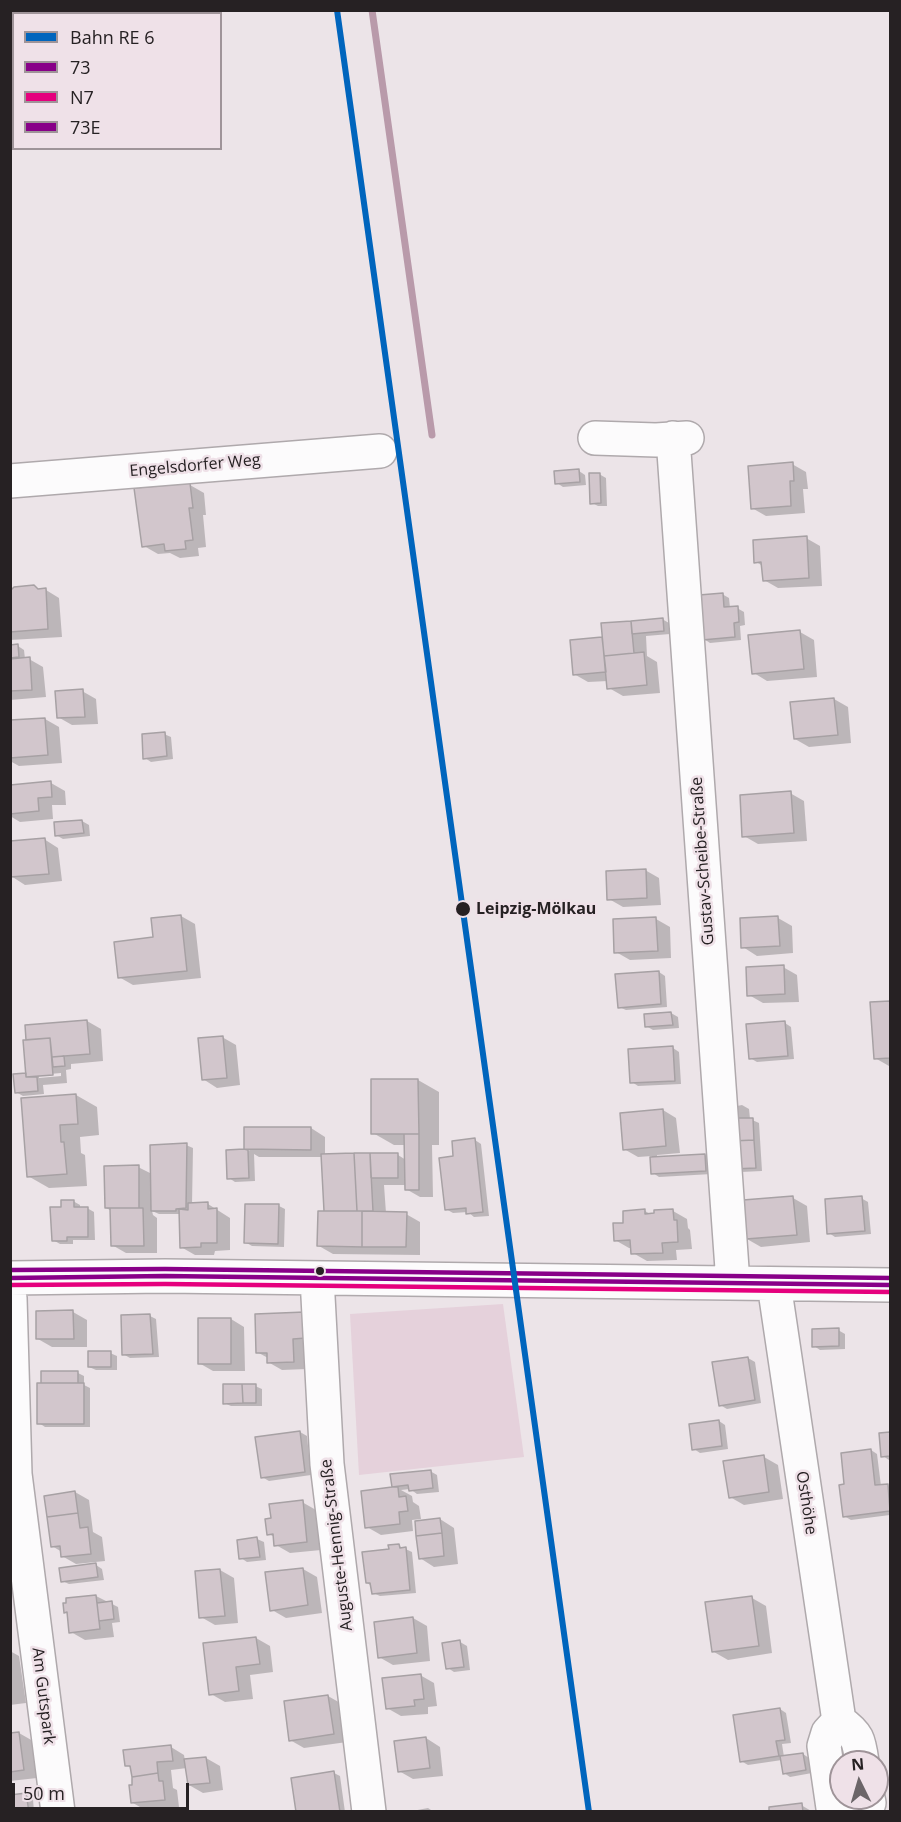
<!DOCTYPE html>
<meta charset="utf-8">
<style>
body{margin:0}
#map{position:relative;width:901px;height:1822px;overflow:hidden;background:#ece4e8;font-family:"Open Sans",sans-serif}
canvas{display:block}
.frame{position:absolute;inset:0;border:12px solid #262123;pointer-events:none}
.legend{position:absolute;left:12px;top:12px;width:210px;height:138px;box-sizing:border-box;background:#efe1e8;border:2px solid #9f9499;margin:0;padding:8px 10px;list-style:none;font-size:18px;color:#262123}
.legend li{display:flex;align-items:center;gap:12px;height:30px}
.legend b{width:30px;border:2px solid #9f9499}
.north{position:absolute;left:829px;top:1750px;width:60px;height:60px;box-sizing:border-box;background:#efe1e8;border:2px solid #9f9499;border-radius:50%;rotate:355deg;font-size:16px;font-weight:700;line-height:24px;text-align:center;color:#262123}
.north::after{content:'';display:block;margin:auto;width:21px;height:27px;background:#6b6568;clip-path:polygon(50% 0,100% 100%,50% 72%,0 100%)}
.scale{position:absolute;left:12px;top:1783px;width:177px;height:27px;box-sizing:border-box;border:3px solid #262123;border-top:0;padding-left:8px;font-size:18px;line-height:21px;white-space:nowrap;color:#262123;-webkit-text-stroke:4px #efe1e8;paint-order:stroke}
</style>
<div id="map">
<canvas width="901" height="1822"></canvas>
<div class="frame"></div>
<ul class="legend">
<li><b style="height:8px;background:#0065bd"></b>Bahn RE 6</li>
<li><b style="height:8px;background:#808"></b>73</li>
<li><b style="height:8px;background:#e5007d"></b>N7</li>
<li><b style="height:8px;background:#808"></b>73E</li>
</ul>
<div class="north">N</div>
<div class="scale">50 m</div>
</div>
<script>
const c = document.querySelector('canvas').getContext('2d');
c.lineJoin = 'round';
function paint(path, color) { c.fillStyle = color; c.fill(path, 'evenodd'); }
function trace(path, color, width, dash) { c.strokeStyle = color; c.lineWidth = width; c.lineCap = dash ? 'butt' : 'round'; c.setLineDash(dash || []); c.stroke(path); }
function label(font, color, halo, rows, align = 'center') {
  c.font = font + ' "Open Sans",sans-serif'; c.lineWidth = 5; c.setLineDash([]); c.textBaseline = 'middle'; c.strokeStyle = halo; c.fillStyle = color; for (const [text, x, y, turn = 0] of rows) {
    c.save(); c.translate(x, y); c.rotate((+turn || 0) * Math.PI / 180); c.textAlign = isNaN(turn) ? turn : align; if (halo) c.strokeText(text, 0, 0); c.fillText(text, 0, 0); c.restore();
  }
}
const green = new Path2D(`
 M503 1304 524 1457 359 1475 350 1314Z`);
const shadow = new Path2D(`
 M792 464 806 472 808 489H803L805 513 766 516 752 508Z
 M579 471 585 475 586 485 563 487 557 483Z
 M599 474 606 478 607 506H598L592 503Z
 M190 485 204 493 206 515H203L206 547 198 548 199 556 180 558 170 553 158 554 144 546Z
 M806 538 820 546 822 586 778 588 764 580 763 566 756 562Z
 M34 587 41 591 46 590 59 598 62 637 10 640V593Z
 M722 594 729 598 730 608H737L744 612 745 625 740 626 741 640 710 643 704 639Z
 M662 619 669 623 670 634 646 636 647 656 657 662 660 693 623 696 609 688 608 681 588 682 574 674 572 641 604 638Z
 M800 632 814 640 817 677 767 681 754 673Z
 M10 646H18L24 650 25 659H29L43 667 46 697 10 700Z
 M82 691 96 699 98 724 72 725 58 717Z
 M834 699 848 707 851 743 809 747 795 739Z
 M45 719 59 727 62 763 19 766 10 761V722Z
 M164 734 171 737 173 759 151 762 145 758Z
 M51 783 65 791 66 805H52L53 819 20 822 10 816V786Z
 M790 793 804 801 807 841 758 844 744 836Z
 M82 821 89 825 90 836 63 839 56 835Z
 M44 839 58 848 62 881 25 885 11 876Z
 M645 870 659 878 661 905 623 907 609 899Z
 M181 916 195 924 201 978 133 985 119 977 155 939Z
 M778 918 792 926 793 953 757 956 743 947Z
 M656 919 670 927 671 958 630 960 616 952Z
 M783 967 797 975 799 1002 763 1003 749 995Z
 M659 972 665 976 667 1007 626 1010 619 1007Z
 M890 1003V1066H889L875 1058 871 1004Z
 M671 1013 678 1017 679 1028 653 1030 646 1026Z
 M87 1021 101 1029 103 1061 71 1064V1069L66 1070 67 1083 43 1085 44 1094 23 1096 16 1092 28 1075 25 1041ZM61 1073V1076L39 1078V1075Z
 M785 1023 791 1027 794 1059 757 1062 750 1058Z
 M222 1037 236 1045 240 1085 217 1088 203 1079Z
 M673 1048 679 1052 681 1084 638 1086 632 1082Z
 M418 1080 439 1092V1145H432L433 1197H420L406 1189V1185H384L386 1213 406 1214 420 1222V1255L333 1254 319 1246 326 1212 323 1157H259L254 1154 255 1181 235 1182 229 1178 228 1152 250 1151 245 1149 311 1128 325 1137V1156L398 1155 406 1160V1145H394L373 1133Z
 M76 1095 97 1107 99 1135 80 1137 81 1153 85 1155 87 1186 49 1188 28 1176Z
 M742 1105 749 1109 750 1119 759 1123 762 1171 741 1172 732 1107Z
 M663 1110 676 1118 680 1153 657 1155V1158L705 1155 711 1159 712 1174 659 1177 653 1173 652 1156 638 1157 624 1149Z
 M475 1140 481 1144 489 1216 474 1217 468 1212 453 1213 446 1209 455 1158Z
 M186 1145 193 1148 192 1205 208 1204 230 1218V1250L215 1251 214 1255H195L181 1247 180 1214H159L152 1211 153 1215 157 1218V1253H126L112 1245V1211L106 1208 138 1167 152 1174Z
 M793 1198 807 1206 810 1242 761 1247 747 1239Z
 M861 1198 868 1202 871 1234 835 1237 829 1233Z
 M73 1201 80 1205V1208H87L94 1212 95 1240H73V1244H60L53 1240 63 1208Z
 M279 1206 285 1209 284 1247 252 1246 245 1242Z
 M645 1211 652 1215 673 1211 687 1219 688 1228 690 1230 692 1249 676 1250 677 1260 647 1261 633 1253 632 1248H629L615 1240 625 1224Z
 M38 1312H73L87 1320V1347H52L38 1339Z
 M305 1314 307 1369 282 1370 268 1362V1358L257 1352Z
 M150 1316 156 1319 159 1357 130 1358 123 1354Z
 M231 1319 244 1327 245 1371H213L199 1363Z
 M838 1330 845 1334V1349L820 1350 814 1346Z
 M110 1353 117 1356V1370H96L89 1367Z
 M748 1358 755 1362 761 1403 727 1409 720 1405Z
 M78 1373 84 1376V1385L90 1388V1427H45L39 1423Z
 M255 1386 262 1389V1406H231L224 1403Z
 M719 1421 725 1425 728 1449 700 1453 694 1449Z
 M300 1432 307 1436 311 1475 269 1481 262 1477Z
 M890 1434V1460H889L883 1456 881 1435Z
 M871 1450 877 1454 881 1486 890 1487V1515L851 1520 844 1516 846 1485Z
 M764 1457 778 1465 783 1499 744 1505 730 1497Z
 M430 1471 437 1475 439 1492 417 1494 410 1489 401 1490 412 1496 413 1502 419 1506 421 1519 412 1520 413 1531 381 1535 367 1527 397 1488 393 1486Z
 M75 1492 89 1500 93 1532 102 1537 105 1561 76 1564 62 1556V1552L52 1546Z
 M302 1502 316 1510 321 1550 290 1553 276 1545 275 1537 268 1534 273 1519Z
 M440 1519 454 1528 458 1564 434 1567 420 1558Z
 M257 1539 264 1542 266 1560 247 1562 241 1558Z
 M399 1546 412 1552 416 1593 380 1596 373 1593 372 1586 367 1583 391 1550Z
 M96 1565 102 1569 104 1580 69 1584 62 1581Z
 M303 1569 317 1577 322 1613 286 1618 272 1610Z
 M220 1570 234 1578 238 1623 215 1625 201 1617Z
 M96 1596 118 1607 120 1622 112 1623 114 1637 85 1640 71 1632 69 1613 66 1612Z
 M752 1598 766 1606 772 1653 728 1660 714 1652Z
 M413 1618 427 1626 430 1661 393 1665 379 1657Z
 M256 1638 270 1646 273 1672 250 1675 253 1699 225 1702 211 1694Z
 M460 1642 467 1646 470 1670 454 1672 448 1668Z
 M10 1651 19 1656 26 1703 10 1705Z
 M420 1675 434 1683 437 1706 428 1707V1714L401 1716 387 1708Z
 M328 1696 342 1704 347 1742 304 1748 290 1740Z
 M780 1709 786 1713 791 1743 782 1744 784 1757 803 1754 809 1758 812 1773 790 1777 784 1773 782 1760 748 1765 741 1761Z
 M19 1733 33 1741 37 1778 10 1781V1734Z
 M426 1738 440 1747 443 1776 413 1779 399 1771Z
 M171 1747 184 1755 185 1761 206 1758 220 1766 223 1790 203 1793 189 1785 187 1768 171 1770 173 1788 177 1790 179 1807 147 1811 133 1803 134 1786 132 1768 127 1765Z
 M334 1773 340 1776 345 1812H298Z
 M26 1795 33 1799 34 1812H10Z
 M801 1805 813 1812H771Z
 M428 1808 434 1812H407Z`);
const stream = new Path2D(`
 M372 10 432 435`);
const building = new Path2D(`
 M793 462 794 481H790L791 506 751 509 748 466Z
 M579 469 580 482 555 484 554 471Z
 M589 473H600L601 503 590 504Z
 M190 483 193 508H189L193 540 185 541 186 549 165 551 164 544 142 547 134 488Z
 M807 536 809 578 763 581 761 562 754 563 753 540Z
 M34 585 38 589 46 588 48 629 10 632V591L14 587Z
 M723 593 724 607 738 606 739 622 734 623 735 637 702 640 699 595Z
 M663 618 664 631 632 634 631 621Z
 M631 621 634 653 604 656 601 623Z
 M800 630 804 669 752 674 748 635Z
 M602 637 606 672 573 675 570 640Z
 M18 644 19 657 10 658V645Z
 M644 652 647 685 607 689 604 656Z
 M30 657 32 690 10 691V659Z
 M83 689 85 717 57 718 55 691Z
 M834 698 838 735 794 739 790 702Z
 M45 718 48 755 10 758V720Z
 M165 732 167 756 143 759 142 734Z
 M51 781 52 797 38 798 39 811 10 814V785Z
 M791 791 794 833 742 837 740 795Z
 M82 820 84 833 55 836 54 822Z
 M45 838 49 874 10 877V841Z
 M646 869 647 898 607 900 606 871Z
 M181 915 187 971 118 978 114 942 153 937 151 918Z
 M778 916 780 946 741 948 740 918Z
 M656 917 658 951 614 953 613 919Z
 M784 965 785 994 747 996 746 967Z
 M659 971 661 1004 618 1008 615 974Z
 M890 1001V1058L874 1059 870 1002Z
 M671 1012 673 1025 645 1027 644 1014Z
 M87 1020 90 1054 52 1057 50 1038 26 1040 25 1025Z
 M785 1021 788 1056 749 1059 746 1024Z
 M223 1036 227 1078 202 1080 198 1038Z
 M50 1038 53 1075 26 1077 23 1040Z
 M673 1046 675 1081 630 1083 628 1049Z
 M64 1056 65 1066 53 1067 52 1057Z
 M26 1073V1077H37L38 1091 15 1093 13 1074Z
 M371 1079H418L419 1134H371Z
 M76 1094 78 1124 60 1125 61 1142H64L67 1174 27 1177 21 1098Z
 M663 1109 666 1146 623 1150 620 1113Z
 M731 1118H753L754 1140 732 1141Z
 M244 1127H311V1150L244 1149Z
 M404 1134H419V1190H405Z
 M475 1138 483 1212 466 1214V1208L445 1210 439 1158 453 1156 452 1141Z
 M754 1140 756 1168 733 1169 732 1141Z
 M187 1143 186 1208 176 1209V1211H151L150 1145Z
 M244 1149 248 1150 249 1178 227 1179 226 1150Z
 M354 1153H370L373 1211H357Z
 M354 1153 357 1211H324L321 1154Z
 M370 1153H398V1178H371Z
 M705 1154 706 1171 651 1174 650 1157Z
 M139 1165V1208H105L104 1166Z
 M793 1196 797 1235 746 1239 743 1200Z
 M862 1196 865 1231 827 1234 825 1199Z
 M61 1200H74V1207H88V1237H67V1241H52L50 1207H61Z
 M208 1202V1209L217 1208V1243H201V1247L180 1248 179 1209 188 1210V1203Z
 M245 1204H279L278 1244 244 1243Z
 M110 1208H143L144 1246H111Z
 M645 1209V1214L654 1213V1210L673 1209 674 1220H677L678 1242 662 1243 663 1253 631 1254 630 1240 614 1241 613 1223H623V1211Z
 M318 1211H362V1247L317 1246Z
 M362 1211 407 1212 406 1247H362Z
 M73 1310 74 1339H36V1311Z
 M305 1312 306 1338 293 1339 294 1362 267 1363V1353H256L255 1314Z
 M150 1314 153 1354 122 1355 121 1315Z
 M198 1318H231V1364H198Z
 M839 1328V1346L812 1347V1329Z
 M88 1351H111V1367H88Z
 M748 1357 755 1400 719 1406 712 1362Z
 M41 1371H78V1383H41Z
 M37 1383H84V1424H37Z
 M223 1384H242L243 1403 223 1404Z
 M242 1384H256V1403H243Z
 M719 1420 722 1446 692 1450 689 1424Z
 M300 1431 305 1472 261 1478 255 1437Z
 M890 1432V1456L881 1457 879 1433Z
 M871 1449 875 1485 888 1484 890 1511 843 1517 839 1485 844 1484 841 1453Z
 M764 1455 769 1492 729 1498 723 1461Z
 M431 1470 433 1488 409 1491 408 1485 392 1487 390 1474Z
 M392 1487H398L399 1497 406 1496 408 1511 399 1512 400 1524 365 1528 361 1491Z
 M75 1491 78 1513 47 1517 44 1496Z
 M303 1500 307 1542 274 1546 273 1534 267 1535 265 1519 271 1518 269 1504Z
 M78 1513 80 1528 88 1527 91 1554 61 1557 60 1546 51 1547 47 1517Z
 M440 1518 442 1533 416 1536 415 1521Z
 M442 1533 444 1556 419 1559 416 1536Z
 M257 1537 260 1557 239 1559 237 1540Z
 M399 1544 400 1548 406 1547 410 1590 372 1594 370 1583H366L362 1552 389 1549 388 1545Z
 M96 1563 98 1577 61 1582 59 1568Z
 M303 1568 308 1605 270 1611 265 1572Z
 M220 1569 225 1616 199 1618 195 1571Z
 M96 1595 100 1629 69 1633 67 1612 64 1613 63 1603H66V1598Z
 M752 1596 759 1646 712 1652 705 1602Z
 M112 1601 114 1619 99 1621 97 1603Z
 M413 1617 417 1653 378 1658 374 1622Z
 M256 1637 260 1664 236 1667 239 1691 209 1695 203 1643Z
 M460 1640 464 1667 446 1669 442 1643Z
 M421 1674 424 1699 414 1700 415 1706 386 1709 382 1678Z
 M328 1695 334 1734 289 1741 284 1701Z
 M780 1708 785 1740 776 1741 779 1756 740 1762 733 1715Z
 M19 1732 24 1770 10 1772V1733Z
 M426 1737 430 1768 398 1772 394 1741Z
 M171 1745 173 1761 157 1762 158 1773 132 1777 130 1766H125L123 1750Z
 M803 1753 806 1770 783 1774 780 1756Z
 M206 1757 210 1783 188 1785 184 1759Z
 M334 1771 340 1812H296L291 1778Z
 M158 1773 159 1781H163L165 1800 131 1803 129 1785H132V1777Z
 M26 1793 29 1812H10V1795Z
 M802 1803 803 1812H769V1807Z`);
const minor = new Path2D(`
 M595 438 656 440 687 438
 M673 438 733 1283
 M10 481 380 451
 M10 1278 165 1276 890 1285
 M317 1278 327 1464 369 1812
 M774 1284 839 1721C858 1734 859 1740 862 1762
 M10 1298 15 1474 58 1812
 M837 1812 833 1808 824 1746 828 1733 839 1721
 M865 1812 869 1803 868 1798`);
const bus1 = new Path2D(`
 M10 1278 165 1276 890 1285`);
const bus2 = new Path2D(`
 M10 1285 165 1284 890 1292`);
const bus3 = new Path2D(`
 M10 1270 165 1269 890 1278`);
const rail1 = new Path2D(`
 M337 10 589 1812`);
const markers = [
 [463,909,8,"#262123"],
 [320,1271,5,"#262123"]
];
const streetNames = [
 ["Engelsdorfer Weg",195,466,-5],
 ["Gustav-Scheibe-Straße",703,861,-94],
 ["Osthöhe",806,1503,81],
 ["Auguste-Hennig-Straße",337,1545,-97],
 ["Am Gutspark",43,1696,83]
];
const stopNames = [
 ["Leipzig-Mölkau",476,909]
];
paint(green, '#e5d1db');
paint(shadow, '#0003');
trace(stream, '#b99aaa', 7);
paint(building, '#d2c6cc');
trace(building, '#a7a1a4', 1.5);
trace(minor, '#afa9ac', 36);
trace(minor, '#fcfbfc', 33);
trace(bus1, '#808', 4.5);
trace(bus2, '#e5007d', 4.5);
trace(bus3, '#808', 4.5);
trace(rail1, '#0065bd', 6);
for (const [x, y, r, color] of markers) { const dot = new Path2D(); dot.arc(x, y, r, 0, 2 * Math.PI); c.fillStyle = color; c.fill(dot); trace(dot, '#efe1e8', 2); }
label('16px', '#262123', '#efe1e8', streetNames);
label('bold 16px', '#262123', '#efe1e8', stopNames, 'left');
</script>
